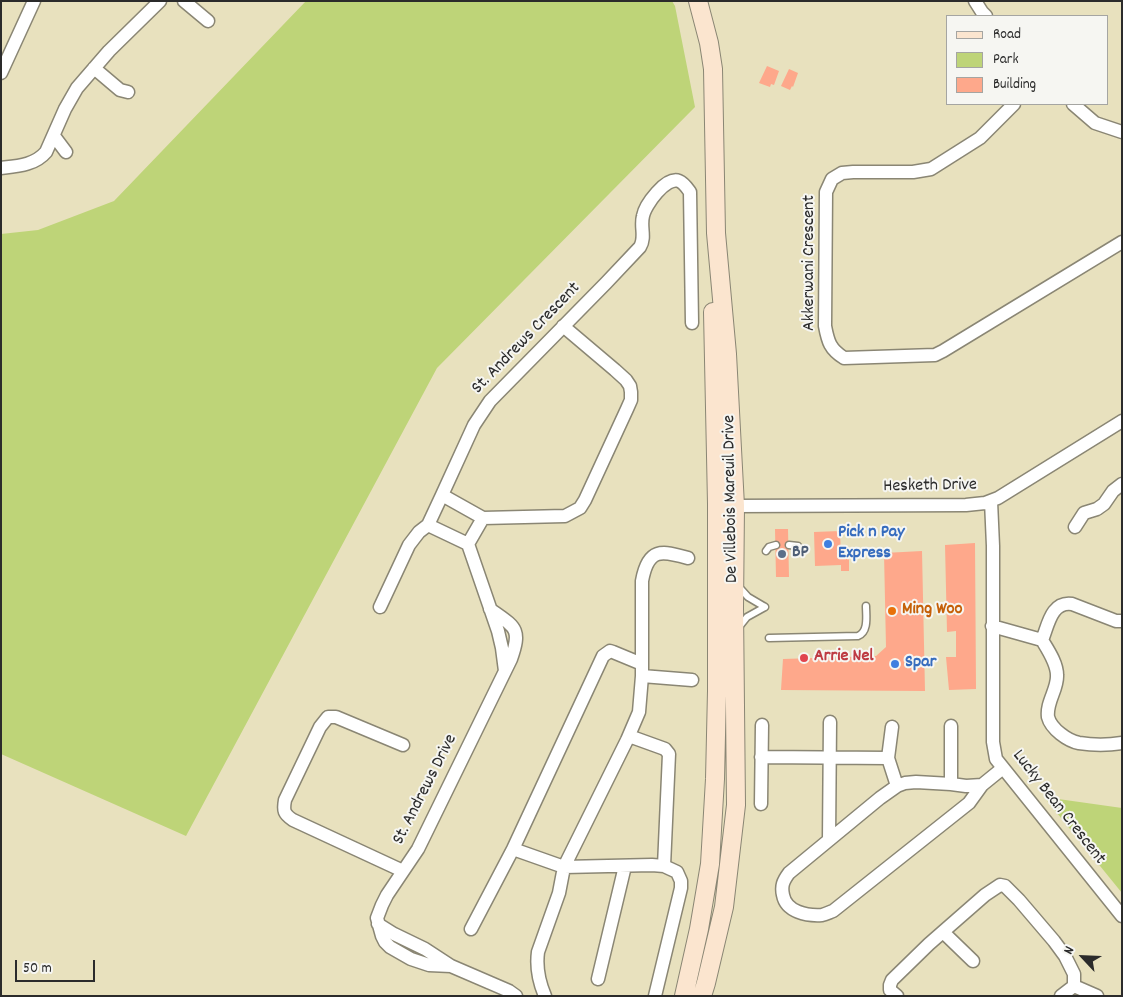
<!DOCTYPE html>
<style>
body{margin:0}
#map{position:relative;width:1123px;height:997px;overflow:hidden;background:#e8e1be;font-family:Dekko,sans-serif}
canvas{display:block}
.frame{position:absolute;inset:0;border:2px solid #2b2b2b;pointer-events:none}
.legend{position:absolute;left:946px;top:15px;width:162px;height:90px;box-sizing:border-box;background:#f6f6f2;border:1px solid #a5a5a2;margin:0;padding:6px 9px;list-style:none;font-size:15px;color:#2b2b2b}
.legend li{display:flex;align-items:center;gap:10px;height:25px}
.legend b{width:25px;border:1px solid #a5a5a2}
.north{position:absolute;left:1058px;top:932px;width:50px;height:50px;-webkit-text-stroke:4px #f6f6f2;paint-order:stroke;rotate:295deg;font-size:14px;font-weight:700;line-height:20px;text-align:center;color:#2b2b2b}
.north::after{content:'';display:block;margin:auto;width:18px;height:22px;background:#2b2b2b;clip-path:polygon(50% 0,100% 100%,50% 72%,0 100%)}
.scale{position:absolute;left:15px;top:960px;width:80px;height:22px;box-sizing:border-box;border:2px solid #2b2b2b;border-top:0;padding-left:6px;font-size:15px;line-height:18px;white-space:nowrap;color:#2b2b2b;-webkit-text-stroke:4px #f6f6f2;paint-order:stroke}
</style>
<div id="map">
<canvas width="1123" height="997"></canvas>
<div class="frame"></div>
<ul class="legend">
<li><b style="height:6px;background:#fbe5cf"></b>Road</li>
<li><b style="height:14px;background:#bed478"></b>Park</li>
<li><b style="height:14px;background:#fea88b"></b>Building</li>
</ul>
<div class="north">N</div>
<div class="scale">50 m</div>
</div>
<script>
const c = document.querySelector('canvas').getContext('2d');
c.lineJoin = 'round';
function paint(path, color) { c.fillStyle = color; c.fill(path, 'evenodd'); }
function trace(path, color, width, dash) { c.strokeStyle = color; c.lineWidth = width; c.lineCap = dash ? 'butt' : 'round'; c.setLineDash(dash || []); c.stroke(path); }
function label(font, color, halo, rows, align = 'center') {
  c.font = font + ' Dekko,sans-serif'; c.lineWidth = 4; c.setLineDash([]); c.textBaseline = 'middle'; c.strokeStyle = halo; c.fillStyle = color; for (const [text, x, y, turn = 0] of rows) {
    c.save(); c.translate(x, y); c.rotate((+turn || 0) * Math.PI / 180); c.textAlign = isNaN(turn) ? turn : align; if (halo) c.strokeText(text, 0, 0); c.fillText(text, 0, 0); c.restore();
  }
}
const green = new Path2D(`
 M306 1H672L675 6 695 107 437 368 186 836 1 754V234L38 230 114 201Z
 M1044 797 1122 808V893Z`);
const building = new Path2D(`
 M767 66 779 71 774 85 771 84 770 87 759 83Z
 M789 69 798 73 793 87 792 86 790 90 781 86Z
 M775 529H788L789 577H776Z
 M840 531 841 557H849V571H841V565L815 566 814 532Z
 M975 543 976 689 949 690 946 657H956V631L947 632 945 545Z
 M922 551 925 691 781 690 783 659 876 656 886 647 884 553Z`);
const service = new Path2D(`
 M789 545 798 546
 M766 551 769 547 776 545
 M739 587 748 597 765 607
 M739 627 747 617 765 607
 M769 638 858 636C869 632 866 615 866 606`);
const minor = new Path2D(`
 M184 1 208 21
 M975 1 982 12 986 16
 M94 68 120 90 128 92
 M1 73 34 1
 M1014 104 980 138 931 169 913 172H853L842 173 832 179 826 192 825 326C828 342 830 349 844 358L935 355 943 351 1122 242
 M1073 104 1095 123 1122 132
 M54 136 66 152
 M1 168C18 166 35 165 46 152L65 109 77 88 109 51 160 1
 M442 495 483 518 565 516 580 508 585 500 627 409 631 400V392L630 386 626 380 615 370 563 326
 M991 501 993 546V742L996 759 1122 916
 M727 505 735 506 966 505 985 503 998 498 1122 421
 M428 525 468 544 498 631 502 648 505 671
 M1075 527 1084 513 1097 509 1104 504 1113 491 1122 484
 M468 544 483 518
 M380 607 409 545 419 532 428 525 442 495 474 425 490 401 606 283 640 247C646 237 640 227 643 216 645 205 666 176 679 181 684 183 687 188 690 192L692 323
 M992 626 1042 640C1048 650 1057 663 1057 675 1058 689 1046 702 1048 717 1051 729 1068 741 1079 743 1092 745 1109 745 1122 743
 M1042 640C1048 626 1051 601 1072 604L1116 621H1122
 M642 676 692 680
 M951 726V784
 M892 727 888 758 897 786
 M629 736 665 749 669 754 664 866
 M761 757 888 758
 M982 785 966 786 951 784 916 782 905 783 897 786 880 798 789 873C783 881 781 886 783 895 786 912 807 916 822 915 826 914 830 912 833 911L969 803 982 785 1003 768
 M761 804 762 725
 M829 840 830 722
 M513 849 564 867 652 865 664 866 677 872 681 881V888L655 996
 M403 871 293 820C284 814 283 811 285 800L320 727 328 717H336L403 745
 M378 924 394 934 425 949 451 966 509 991 516 996
 M471 929 513 849 603 656 610 651 613 652 642 664
 M943 932 973 961
 M451 966 429 965 411 959 390 947 385 942 382 936 377 918 382 905 387 895 418 849 511 659C522 628 515 627 490 609
 M598 979 625 866
 M1074 986 1097 996
 M545 996C539 982 536 967 538 952L559 893 564 867 627 740 639 712 642 676V581C648 548 661 550 688 558
 M897 996 890 990V985L892 980 929 944 985 895 1000 885 1005 886 1019 900 1054 941 1065 956 1074 974V986L1061 996`);
const secondary = new Path2D(`
 M698 1 709 43 713 69 716 233 727 354 735 506 734 608 736 805 724 907 706 983 702 996
 M684 996 699 929 710 864 715 779 717 691V504L713 312`);
const markers = [
 [828,544,5,"#3f7fe0"],
 [782,554,5,"#5c6f8a"],
 [892,611,5,"#e8710a"],
 [804,658,5,"#e0444e"],
 [895,664,5,"#3f7fe0"]
];
const streetNames = [
 ["Akkerwani Crescent",811,263,-90],
 ["St. Andrews Crescent",527,339,-46],
 ["Hesketh Drive",930,487,-1],
 ["De Villebois Mareuil Drive",732,499,-91],
 ["St. Andrews Drive",426,790,-63],
 ["Lucky Bean Crescent",1058,808,52]
];
const shopNames = [
 ["Pick n Pay",838,534],
 ["Express",838,555],
 ["Spar",905,664]
];
const serviceNames = [
 ["BP",792,554]
];
const foodNames = [
 ["Ming Woo",902,611]
];
const healthNames = [
 ["Arrie Nel",814,658]
];
paint(green, '#bed478');
paint(building, '#fea88b');
trace(service, '#8a8674', 9);
trace(minor, '#8a8674', 15);
trace(secondary, '#8a8674', 20);
trace(service, '#fff', 6);
trace(minor, '#fff', 12);
trace(secondary, '#fbe5cf', 18);
for (const [x, y, r, color] of markers) { const dot = new Path2D(); dot.arc(x, y, r, 0, 2 * Math.PI); c.fillStyle = color; c.fill(dot); trace(dot, '#f6f6f2', 2); }
label('18px', '#2b2b2b', '#f6f6f2', streetNames);
label('bold 18px', '#366cbe', '#f6f6f2', shopNames, 'left');
label('bold 18px', '#4e5e75', '#f6f6f2', serviceNames, 'left');
label('bold 18px', '#c56008', '#f6f6f2', foodNames, 'left');
label('bold 18px', '#be3a42', '#f6f6f2', healthNames, 'left');
</script>
